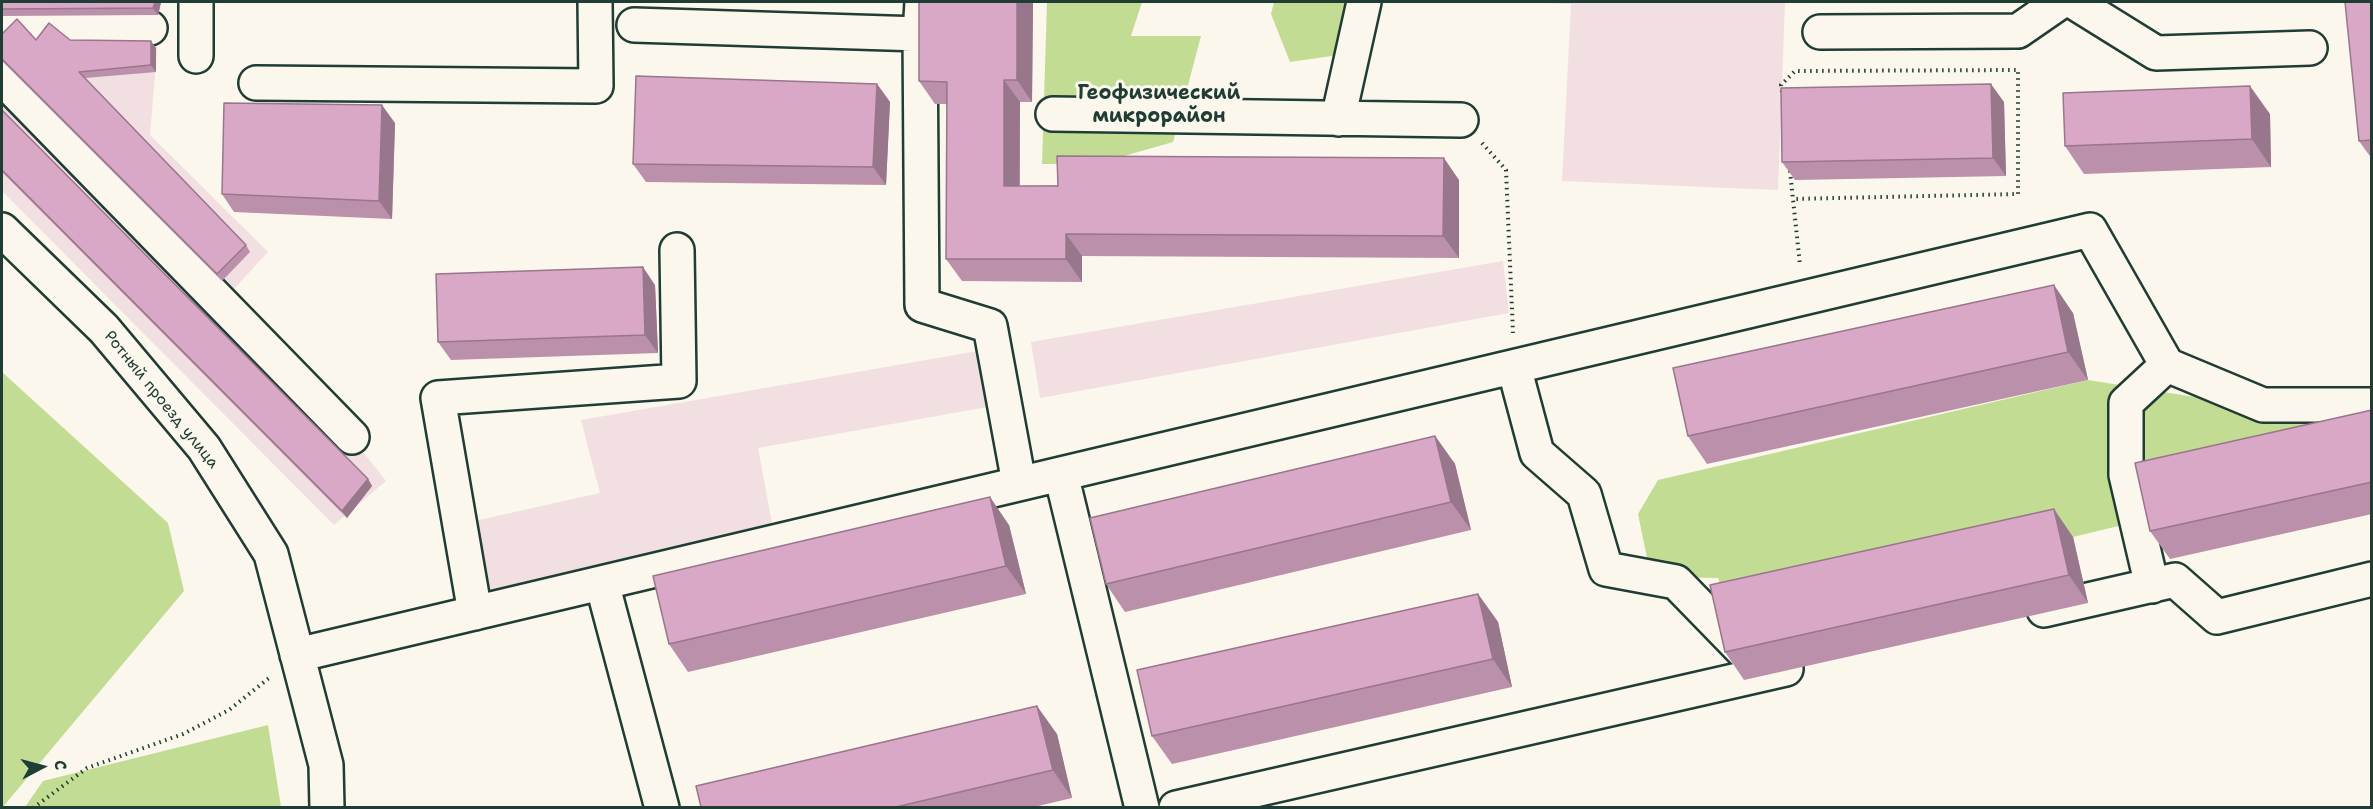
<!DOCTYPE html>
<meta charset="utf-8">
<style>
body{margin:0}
#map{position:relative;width:2373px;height:809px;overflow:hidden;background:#fbf7ec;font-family:"Shantell Sans",sans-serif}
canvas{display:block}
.frame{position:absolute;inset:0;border:3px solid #1f3d34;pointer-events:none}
.north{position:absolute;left:12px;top:737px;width:60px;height:60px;-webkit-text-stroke:4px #fbf7ec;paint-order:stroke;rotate:84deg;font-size:16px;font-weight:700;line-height:24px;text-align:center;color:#1f3d34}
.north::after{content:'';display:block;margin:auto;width:21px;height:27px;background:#1f3d34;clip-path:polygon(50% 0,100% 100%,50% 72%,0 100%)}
</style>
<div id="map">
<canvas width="2373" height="809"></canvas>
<div class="frame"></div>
<div class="north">С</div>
</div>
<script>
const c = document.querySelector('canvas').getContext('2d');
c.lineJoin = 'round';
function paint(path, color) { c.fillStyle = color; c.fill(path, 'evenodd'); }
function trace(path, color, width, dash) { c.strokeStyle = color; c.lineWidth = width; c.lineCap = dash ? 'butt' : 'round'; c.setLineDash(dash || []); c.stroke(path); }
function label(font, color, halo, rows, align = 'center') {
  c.font = font + ' "Shantell Sans",sans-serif'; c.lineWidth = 6; c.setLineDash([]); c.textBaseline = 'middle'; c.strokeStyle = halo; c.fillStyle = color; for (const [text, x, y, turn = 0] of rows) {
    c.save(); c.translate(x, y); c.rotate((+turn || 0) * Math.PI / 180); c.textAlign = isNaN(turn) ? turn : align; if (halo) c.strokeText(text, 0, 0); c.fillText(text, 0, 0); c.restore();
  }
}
const built = new Path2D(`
 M2 2H161L150 135 268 252 234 289 386 481 334 525 2 191Z
 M1496 2H1785L1778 190 1562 181 1571 4Z
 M1503 261 1509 313 1040 398 1031 342Z
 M978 351 987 407 758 448 773 529 486 598 466 523 600 493 581 420Z`);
const green = new Path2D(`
 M1047 2H1142L1131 36H1201L1173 142 1096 164H1042Z
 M1274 2H1364L1352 53 1290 62 1271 14Z
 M2 372 168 523 184 591 2 808Z
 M2088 380 2195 397 2260 419 2371 417V465L2073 537 1730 613 1718 578 1651 577 1638 514 1658 480Z
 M268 725 281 807H25L43 781Z`);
const path = new Path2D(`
 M1782 92 1781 85 1795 71 2018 70V194L1793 199
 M1482 143 1506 170 1513 333
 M1790 171 1800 265
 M33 808 87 768 183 734 229 710 269 678`);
const minor = new Path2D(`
 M922 2 920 34 922 305 990 326 1019 483
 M2074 2 2156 53 2310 48
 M2 24 150 28
 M634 25 920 34
 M1820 32 2018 31 2060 2
 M196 56V2
 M2 78 352 437
 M256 83 596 86 595 2
 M1053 114 1461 120
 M1338 119 1364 2
 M2 230 104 329 204 448 271 554 326 765 327 808
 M1514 367 1537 453 1584 494 1606 569 1676 582 1749 657
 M1061 474 1142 808
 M602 583 662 808
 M2152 586 2126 475V403L2167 365
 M2044 610 2175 580 2217 617 2372 579
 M475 613 438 398 679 381 677 250
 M297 655 2090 230 2167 365 2263 405H2372
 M1176 808 1786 669`);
const wall = new Path2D(`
 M2 2H161L158 15 2 16Z
 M1033 2 1032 102H1020V186L1459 180V258L1082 256V282L962 281 946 259 947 104H935L919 81Z
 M2372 2V159L2359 141Z
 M2 34 36 40H70L156 48V72L85 78 246 245 250 252 222 281 2 61Z
 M877 84 890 102 886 185 646 182 633 164Z
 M2004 102 2006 176 1795 180 1782 162Z
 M2 110 368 479 372 486 347 518 2 172Z
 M2270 114 2271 167 2084 174 2065 146Z
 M395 123 392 219 234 212 222 194Z
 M655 285 658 353 451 360 438 342Z
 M2073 313 2088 380 1707 464 1688 436Z
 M2372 410V514L2170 559 2150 531Z
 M1435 436 1455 464 1471 530 1125 612 1106 584Z
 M1009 525 1026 594 688 672 669 644Z
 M2073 537 2088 603 1744 680 1725 652Z
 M1478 594 1498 622 1512 687 1172 764 1152 736Z
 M1057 734 1072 798 1034 807H701Z`);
const shadedWall = new Path2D(`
 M155 2H161L158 15 153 8Z
 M1017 2H1033L1032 102 1017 80Z
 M151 41 156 48V72L151 65Z
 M1004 80 1020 102 1019 208 1004 186Z
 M877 84 890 102 886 185 873 167Z
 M1991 84 2004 102 2006 176 1993 158Z
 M2250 86 2270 114 2271 167 2252 139Z
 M382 105 395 123 392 219 379 201Z
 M1444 158 1459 180V258L1443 236Z
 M1066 234 1082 256V282L1066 259Z
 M643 267 655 285 658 353 645 335Z
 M2054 285 2073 313 2088 380 2068 352Z
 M1435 436 1455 464 1471 530 1451 502Z
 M368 479 372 486 347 518 342 511Z
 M990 497 1009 525 1026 594 1006 566Z
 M2054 509 2073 537 2088 603 2069 575Z
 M1478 594 1498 622 1512 687 1493 659Z
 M1037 706 1057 734 1072 798 1053 770Z`);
const building = new Path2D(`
 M2 2H155L153 8 2 9Z
 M919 2H1017V80H1004V186H1058L1057 156 1444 158 1443 236 1066 234V259H946L947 82 919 81Z
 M2345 2H2372V140L2359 141Z
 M17 19 36 40 49 23 70 40 151 41V65L79 72 246 245 217 274 2 59V34Z
 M636 76 877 84 873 167 633 164Z
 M1991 84 1993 158 1782 162 1781 88Z
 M2250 86 2252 139 2065 146 2063 93Z
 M224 103 382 105 379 201 222 194Z
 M2 110 368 479 342 511 2 170Z
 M643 267 645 335 438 342 436 274Z
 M2054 285 2068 352 1688 436 1673 368Z
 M2372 410V482L2150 531 2135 463Z
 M1435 436 1451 502 1106 584 1090 518Z
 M990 497 1006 566 669 644 653 576Z
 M2054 509 2069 575 1725 652 1710 585Z
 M1478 594 1493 659 1152 736 1137 670Z
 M1037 706 1053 770 896 807H701L696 786Z`);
const streetNames = [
 ["Ротный проезд улица",161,400,51]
];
const quarterNames = [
 ["Геофизический",1159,94],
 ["микрорайон",1159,117]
];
paint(built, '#f1dfe1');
paint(green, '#c2dc93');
trace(minor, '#1f3d34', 38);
trace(path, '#1f3d34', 4, [1.5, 4.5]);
trace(minor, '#fbf7ec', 33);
paint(wall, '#bb90aa');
paint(shadedWall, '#98768b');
paint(building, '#d9a8c6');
trace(building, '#98768b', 1.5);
label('16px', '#1f3d34', '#fbf7ec', streetNames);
label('bold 20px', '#1f3d34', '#fbf7ec', quarterNames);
</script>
